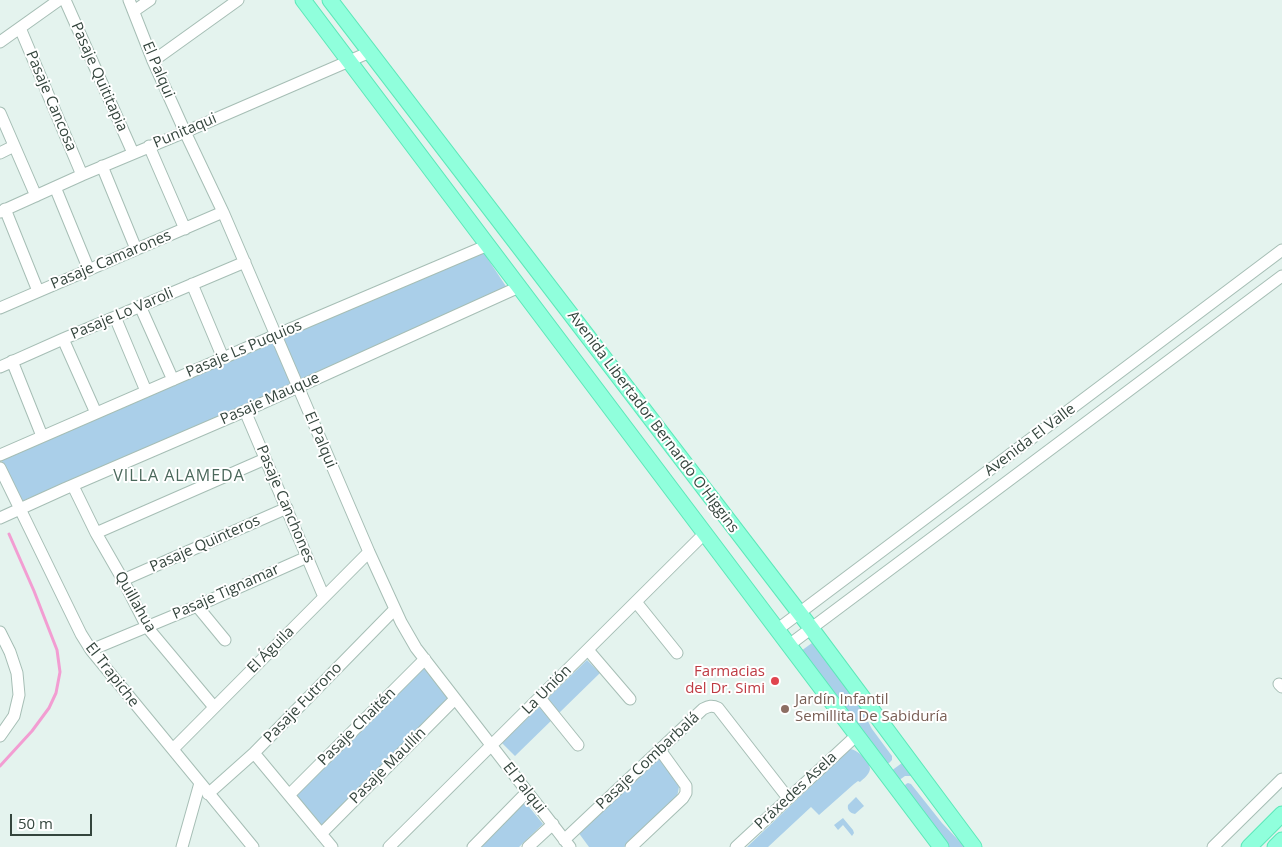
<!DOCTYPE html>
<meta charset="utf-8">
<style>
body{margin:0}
#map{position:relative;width:1282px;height:847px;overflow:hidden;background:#e4f3ee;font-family:"Open Sans",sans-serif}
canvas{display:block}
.scale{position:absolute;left:10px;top:814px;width:82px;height:22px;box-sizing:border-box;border:2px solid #34453d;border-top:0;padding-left:6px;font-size:15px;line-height:18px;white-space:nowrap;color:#34453d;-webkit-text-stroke:4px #fff;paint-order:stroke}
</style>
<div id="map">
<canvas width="1282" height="847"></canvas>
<div class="scale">50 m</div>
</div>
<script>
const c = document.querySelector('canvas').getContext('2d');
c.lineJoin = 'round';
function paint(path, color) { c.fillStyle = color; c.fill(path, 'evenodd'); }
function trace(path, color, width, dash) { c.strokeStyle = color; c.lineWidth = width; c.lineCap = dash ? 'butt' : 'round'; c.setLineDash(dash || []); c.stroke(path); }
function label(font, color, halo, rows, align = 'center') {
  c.font = font + ' "Open Sans",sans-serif'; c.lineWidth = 4; c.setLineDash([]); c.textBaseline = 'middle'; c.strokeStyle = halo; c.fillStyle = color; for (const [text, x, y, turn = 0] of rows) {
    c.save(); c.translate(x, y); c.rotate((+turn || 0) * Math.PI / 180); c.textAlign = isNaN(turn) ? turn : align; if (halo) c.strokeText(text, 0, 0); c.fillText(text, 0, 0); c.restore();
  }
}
const green = new Path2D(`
 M482 250 511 294 20 502 0 457Z
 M812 643 861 708 872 729 892 756V760L889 763H887L801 651Z
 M587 660 600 673 515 756 502 743Z
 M423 667 448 698 323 827 295 797Z
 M850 749C858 750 870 761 870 769 869 775 863 779 860 782L858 781 854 784 819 815 811 807 768 847H747Z
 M659 757 679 787 677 797 624 847H589L578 832Z
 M902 763 911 776H905L898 781 891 771Z
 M908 783 911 784 942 823 965 847H948L903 788 906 784Z
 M856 797 864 806 855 814C850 813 847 810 848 805Z
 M525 802 543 824 519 847H479Z
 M843 818 853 830 854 833 852 836 843 825 838 830 834 825Z`);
const stream = new Path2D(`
 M0 766 32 731 49 708 56 693 60 672 57 650 34 591 9 534`);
const minor = new Path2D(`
 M65 0 133 153
 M129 0 153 61 185 132 223 212 369 552 401 622 416 648 570 847
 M134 11 150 0
 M20 28 82 175
 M0 42 59 0
 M153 61 238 0
 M0 113 36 196
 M149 146 185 229
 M0 153 14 146
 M102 166 136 249
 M55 187 89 270
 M5 209 38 291
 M0 212 82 175 185 132 370 52
 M192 284 223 358
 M140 306 173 380
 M0 308 223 212
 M115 317 146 391
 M63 339 96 413
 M12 361 42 436
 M0 367 63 339 245 262
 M245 411 324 597
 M0 455 276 335 488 245
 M0 468 81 634 91 650 253 847
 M73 486 96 533 123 580 147 627 214 707
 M0 518 64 489 245 411 519 287
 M96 533 265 459
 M123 580 287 508
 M636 602 677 653
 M197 606 225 640
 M778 629 1282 250
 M0 632 10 652 17 673 19 695 14 716 0 736
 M789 645 1282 276
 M91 650 197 606 307 557
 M588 650 630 699
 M1279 684 1282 687
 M540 698 578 745
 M173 749 369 552
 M254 753 332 847
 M208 794 254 753 395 609
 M289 795 425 659
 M321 834 455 699
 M564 840 703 709C709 706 712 705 718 708L788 798
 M182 847 200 783
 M389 847 705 533
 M473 847 527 792
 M528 847 553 824
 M631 847 683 798 686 793V786L660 750
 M736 847 857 735
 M1213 847 1282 779`);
const major = new Path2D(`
 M303 0 941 847
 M330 0 811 628 974 847
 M1249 847 1282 814
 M1275 847 1282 840`);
const markers = [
 [775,681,5,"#e0444e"],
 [785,709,5,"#8d6e63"]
];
const streetNames = [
 ["El Palqui",158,70,67],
 ["Pasaje Quititapia",99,77,66],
 ["Pasaje Cancosa",51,101,67],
 ["Punitaqui",185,131,-23],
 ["Pasaje Camarones",111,260,-23],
 ["Pasaje Lo Varoli",122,314,-23],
 ["Pasaje Ls Puquios",244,349,-23],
 ["Pasaje Mauque",270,399,-24],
 ["Avenida Libertador Bernardo O'Higgins",653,422,53],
 ["El Palqui",320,440,67],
 ["Avenida El Valle",1030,440,-37],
 ["Pasaje Canchones",285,504,67],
 ["Pasaje Quinteros",205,544,-24],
 ["Pasaje Tignamar",226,592,-24],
 ["Quillahua",135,602,60],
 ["El Águila",271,650,-45],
 ["El Trapiche",112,675,52],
 ["La Unión",547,690,-45],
 ["Pasaje Futrono",303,703,-46],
 ["Pasaje Chaitén",357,727,-45],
 ["Pasaje Combarbalá",648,761,-43],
 ["Pasaje Maullín",388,766,-45],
 ["El Palqui",524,788,52],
 ["Práxedes Asela",796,791,-43]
];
const healthNames = [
 ["Farmacias",765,672],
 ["del Dr. Simi",765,689]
];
const educationNames = [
 ["Jardín Infantil",795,700],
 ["Semillita De Sabiduría",795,717]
];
const neighbourhoodNames = [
 ["VILLA ALAMEDA",179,476]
];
paint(green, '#aacfe9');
trace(stream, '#f29dd2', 3);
trace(minor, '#a6beb5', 13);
trace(major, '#5de8b9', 17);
trace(minor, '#fff', 11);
trace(major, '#90ffdc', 15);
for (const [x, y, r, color] of markers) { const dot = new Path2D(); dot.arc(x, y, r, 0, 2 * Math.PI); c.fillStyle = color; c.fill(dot); trace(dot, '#fff', 2); }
label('15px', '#34453d', '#fff', streetNames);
label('15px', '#be3a42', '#fff', healthNames, 'right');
label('15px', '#785e54', '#fff', educationNames, 'left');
c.letterSpacing = '1px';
label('16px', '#4a685b', '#fff', neighbourhoodNames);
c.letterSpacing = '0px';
</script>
